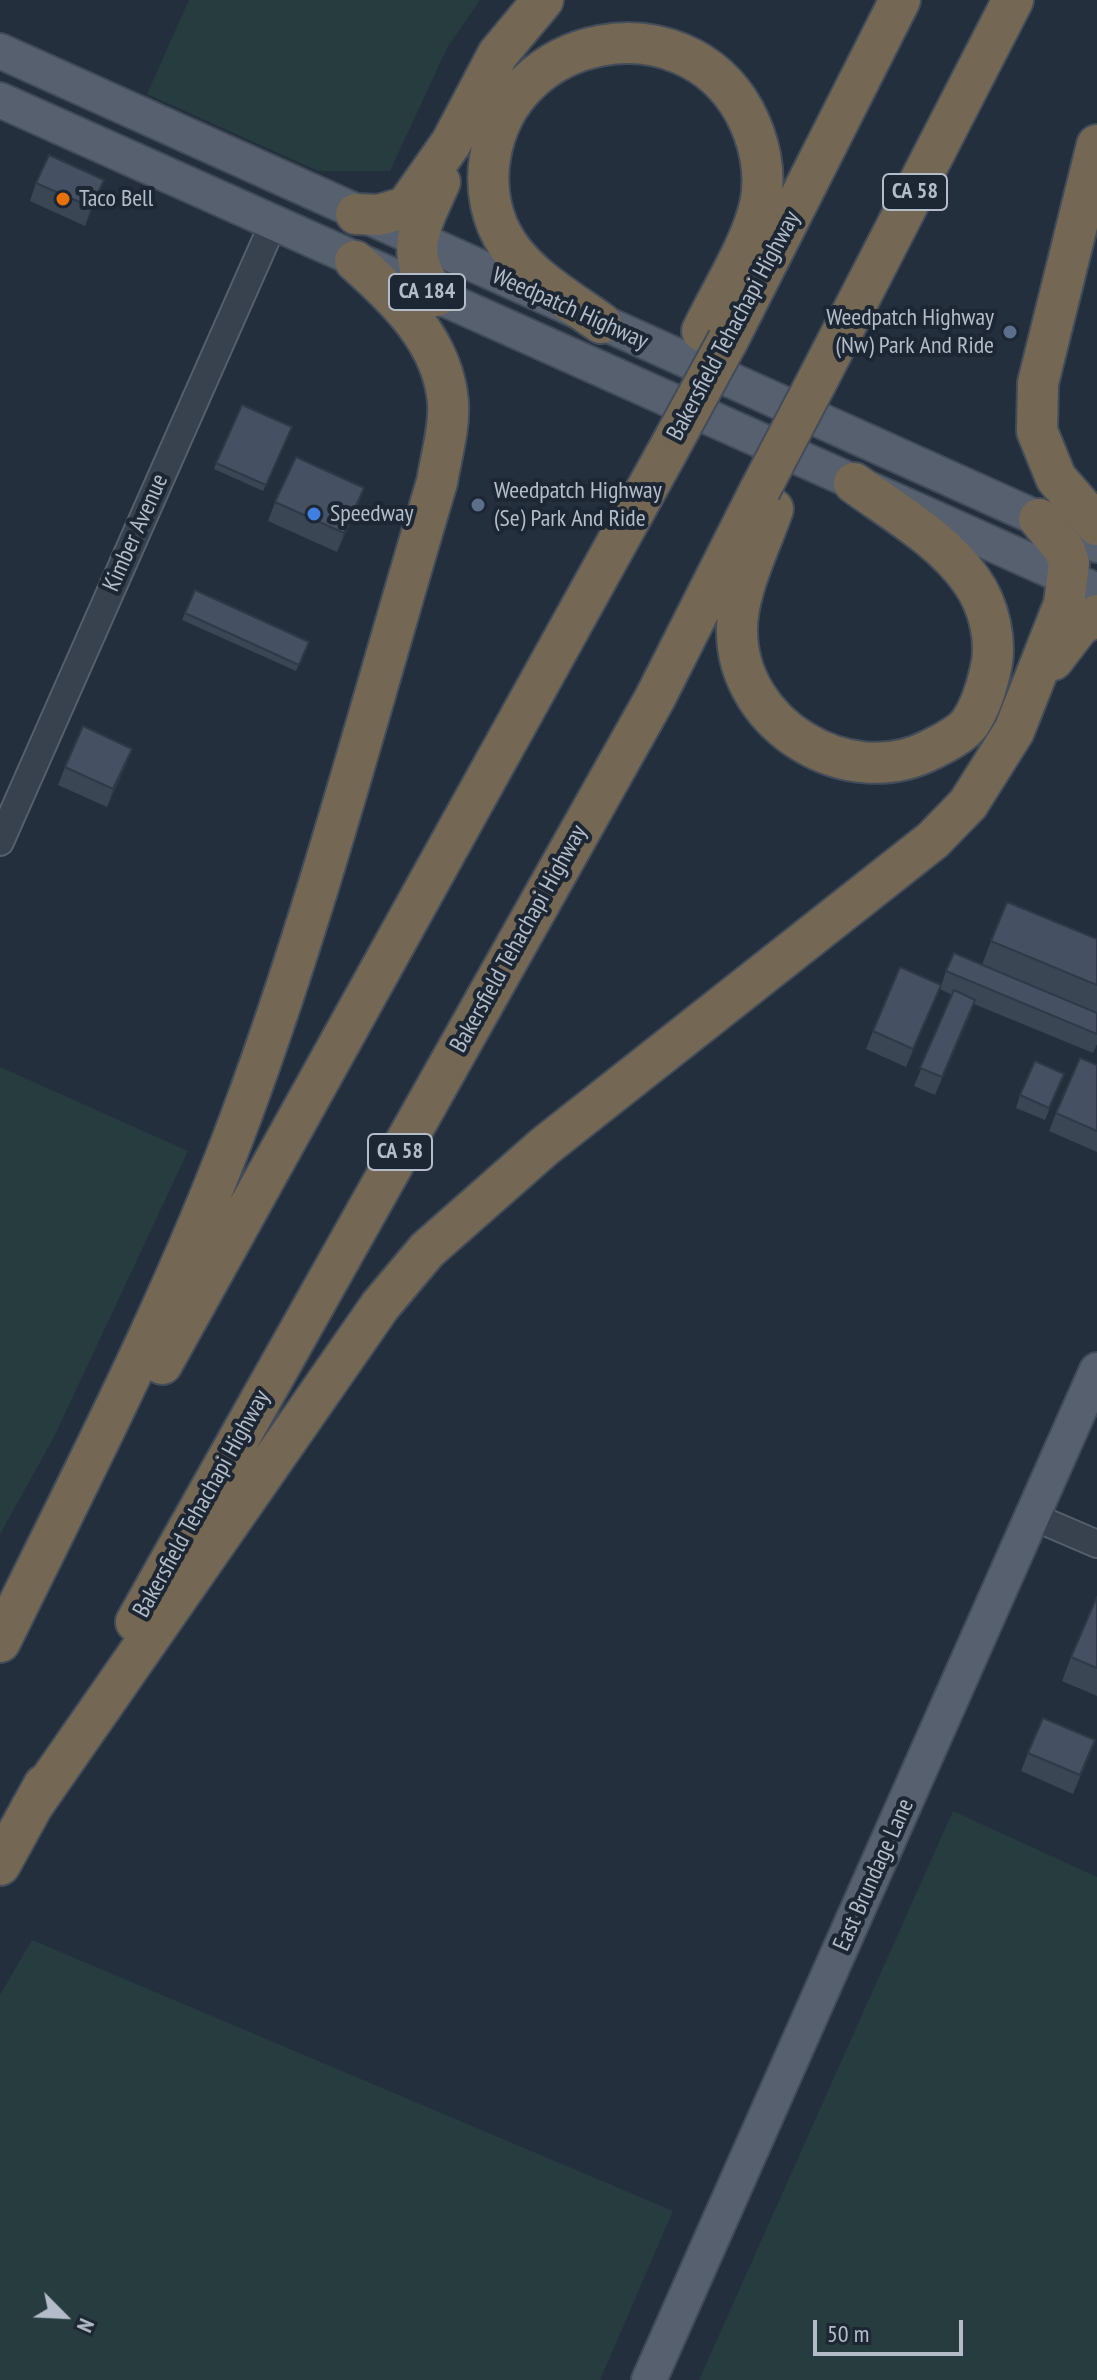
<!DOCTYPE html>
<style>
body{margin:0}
#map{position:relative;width:1097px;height:2380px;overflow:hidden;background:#242f3e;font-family:"PT Sans Narrow",sans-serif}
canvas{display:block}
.north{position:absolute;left:24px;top:2276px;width:80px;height:80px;-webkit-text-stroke:6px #1d2633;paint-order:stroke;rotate:114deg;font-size:22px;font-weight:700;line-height:32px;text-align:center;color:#b4bcc9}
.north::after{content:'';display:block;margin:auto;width:28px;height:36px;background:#b4bcc9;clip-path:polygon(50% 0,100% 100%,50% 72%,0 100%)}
.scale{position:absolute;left:813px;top:2320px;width:150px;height:36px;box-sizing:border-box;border:4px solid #b4bcc9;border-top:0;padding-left:10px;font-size:24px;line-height:28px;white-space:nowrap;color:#b4bcc9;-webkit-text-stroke:6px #1d2633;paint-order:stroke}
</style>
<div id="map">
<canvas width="1097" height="2380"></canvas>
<div class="north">N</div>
<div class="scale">50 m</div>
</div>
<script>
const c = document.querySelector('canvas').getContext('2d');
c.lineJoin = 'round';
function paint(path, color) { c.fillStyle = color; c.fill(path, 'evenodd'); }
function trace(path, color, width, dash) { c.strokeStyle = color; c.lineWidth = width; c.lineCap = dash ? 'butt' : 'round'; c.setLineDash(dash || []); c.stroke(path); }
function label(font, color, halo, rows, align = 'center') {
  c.font = font + ' "PT Sans Narrow",sans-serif'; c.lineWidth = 8; c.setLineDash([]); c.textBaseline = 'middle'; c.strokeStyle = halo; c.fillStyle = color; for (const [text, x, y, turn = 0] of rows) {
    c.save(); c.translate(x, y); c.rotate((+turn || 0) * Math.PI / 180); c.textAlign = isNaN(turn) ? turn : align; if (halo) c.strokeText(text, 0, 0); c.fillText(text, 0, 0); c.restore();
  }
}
const green = new Path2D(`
 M189 0H480L447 48 390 171H318L147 94Z
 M0 1067 188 1151 54 1437 0 1534Z
 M953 1811 1097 1877V2380H699Z
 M32 1940 673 2211 600 2380H0V1995Z`);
const minor = new Path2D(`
 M0 842 273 224
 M1034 1517 1097 1544`);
const major = new Path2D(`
 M0 51 1097 545
 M0 100 1097 591
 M649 2380 1097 1370`);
const highway = new Path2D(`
 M1097 145 1038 383 1037 431 1056 478 1097 525
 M356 214 379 215 406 207 451 143 498 54 543 0
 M437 296C402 254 420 227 440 182
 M601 323C569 300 530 278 508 245 491 220 485 188 490 158 509 32 682 0 744 111 759 139 767 173 760 205 751 245 720 293 702 331
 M728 340 900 0
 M816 383 1013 0
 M773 509C760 547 736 592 737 632 738 725 847 792 930 750 944 743 961 735 970 723 980 708 986 690 990 672 998 642 989 605 971 580 942 539 894 512 854 483
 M1053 660 1079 626 1097 615
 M162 1364 666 454
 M136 1622 655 698 760 490
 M0 1642C85 1469 175 1296 242 1114 318 909 374 692 437 482 441 457 450 427 448 402 443 342 398 299 355 261
 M31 1808 380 1306 427 1250 545 1146 933 840 968 804 1014 731 1064 604 1069 563 1064 549 1039 519
 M0 1865 44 1785`);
const highwayBridge = new Path2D(`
 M666 454 728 340
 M760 490 816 383`);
const wall = new Path2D(`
 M104 180 85 226 30 201 36 183Z
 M289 434 263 491 214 469 216 463Z
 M275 502 358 506 337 552 268 521Z
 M195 590 309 642 296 671 182 620Z
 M132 749 125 767 107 807 58 785 65 767Z
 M1097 939V1044L1093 1053 974 1004 935 1095 914 1086 952 995 940 989 946 971 982 965 991 941Z
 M934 1003 906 1067 866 1049 873 1031Z
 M1097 1065V1152L1049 1131 1056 1113Z
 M1064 1074 1045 1120 1016 1108 1020 1095Z
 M1097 1597V1696L1062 1681 1071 1657Z
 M1028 1753 1088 1759 1073 1794 1021 1771Z`);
const shadedWall = new Path2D(`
 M104 180 97 198 85 226 91 207Z
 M364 488 358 506 337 552 344 533Z
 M132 749 125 767 107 807 113 789Z
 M941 985 934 1003 906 1067 913 1049Z
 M975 1000 969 1018 935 1095 942 1077Z
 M1095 1740 1088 1759 1073 1794 1080 1775Z`);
const building = new Path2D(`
 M49 155 104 180 91 207 36 183Z
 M242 405 292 427 266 485 216 463Z
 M296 457 364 488 344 533 275 502Z
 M195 590 309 642 299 665 185 613Z
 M83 726 132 749 113 789 65 767Z
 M1007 902 1097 939V985L991 941Z
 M954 953 1097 1013V1034L946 971Z
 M900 967 941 985 913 1049 873 1031Z
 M954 990 975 1000 942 1077 920 1068Z
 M1080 1058 1097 1065V1131L1056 1113Z
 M1035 1061 1064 1074 1049 1108 1020 1095Z
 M1097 1597V1668L1071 1657Z
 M1043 1718 1095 1740 1080 1775 1028 1753Z`);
const markers = [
 [63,199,8,"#e8710a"],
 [1010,332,8,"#5c6f8a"],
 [478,505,8,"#5c6f8a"],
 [314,514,8,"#3f7fe0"]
];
const shields = [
 [915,192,64],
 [427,292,76],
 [400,1152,64]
];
const shieldNames = [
 ["CA 58",915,192],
 ["CA 184",427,292],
 ["CA 58",400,1152]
];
const poiNames = [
 ["Taco Bell",79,199],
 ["Weedpatch Highway",994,318,"right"],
 ["(Nw) Park And Ride",994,346,"right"],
 ["Weedpatch Highway",494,491],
 ["(Se) Park And Ride",494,519],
 ["Speedway",330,514]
];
const streetNames = [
 ["Weedpatch Highway",570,309,24],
 ["Bakersfield Tehachapi Highway",734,326,-62],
 ["Kimber Avenue",136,533,-66],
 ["Bakersfield Tehachapi Highway",519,939,-61],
 ["Bakersfield Tehachapi Highway",202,1504,-61],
 ["East Brundage Lane",874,1875,-66]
];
paint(green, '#263c3f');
trace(minor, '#565f6c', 30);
trace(major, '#414a57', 38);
trace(highway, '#434c59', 44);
trace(minor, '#38414e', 26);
trace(major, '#56606e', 34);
trace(highway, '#746855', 40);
trace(highwayBridge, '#434c59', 44, []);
trace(highwayBridge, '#746855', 40);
paint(wall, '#3b4654');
paint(shadedWall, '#303945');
paint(building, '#455162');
trace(building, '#303945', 2);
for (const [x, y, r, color] of markers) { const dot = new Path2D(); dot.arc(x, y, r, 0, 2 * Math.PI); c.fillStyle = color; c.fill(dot); trace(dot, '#1d2633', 3); }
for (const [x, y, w] of shields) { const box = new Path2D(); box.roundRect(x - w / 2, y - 18, w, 36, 6); c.fillStyle = '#1d2633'; c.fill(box); trace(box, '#b4bcc9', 2); }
label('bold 22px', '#b4bcc9', null, shieldNames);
label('24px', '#b4bcc9', '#1d2633', poiNames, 'left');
label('24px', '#b4bcc9', '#1d2633', streetNames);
</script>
